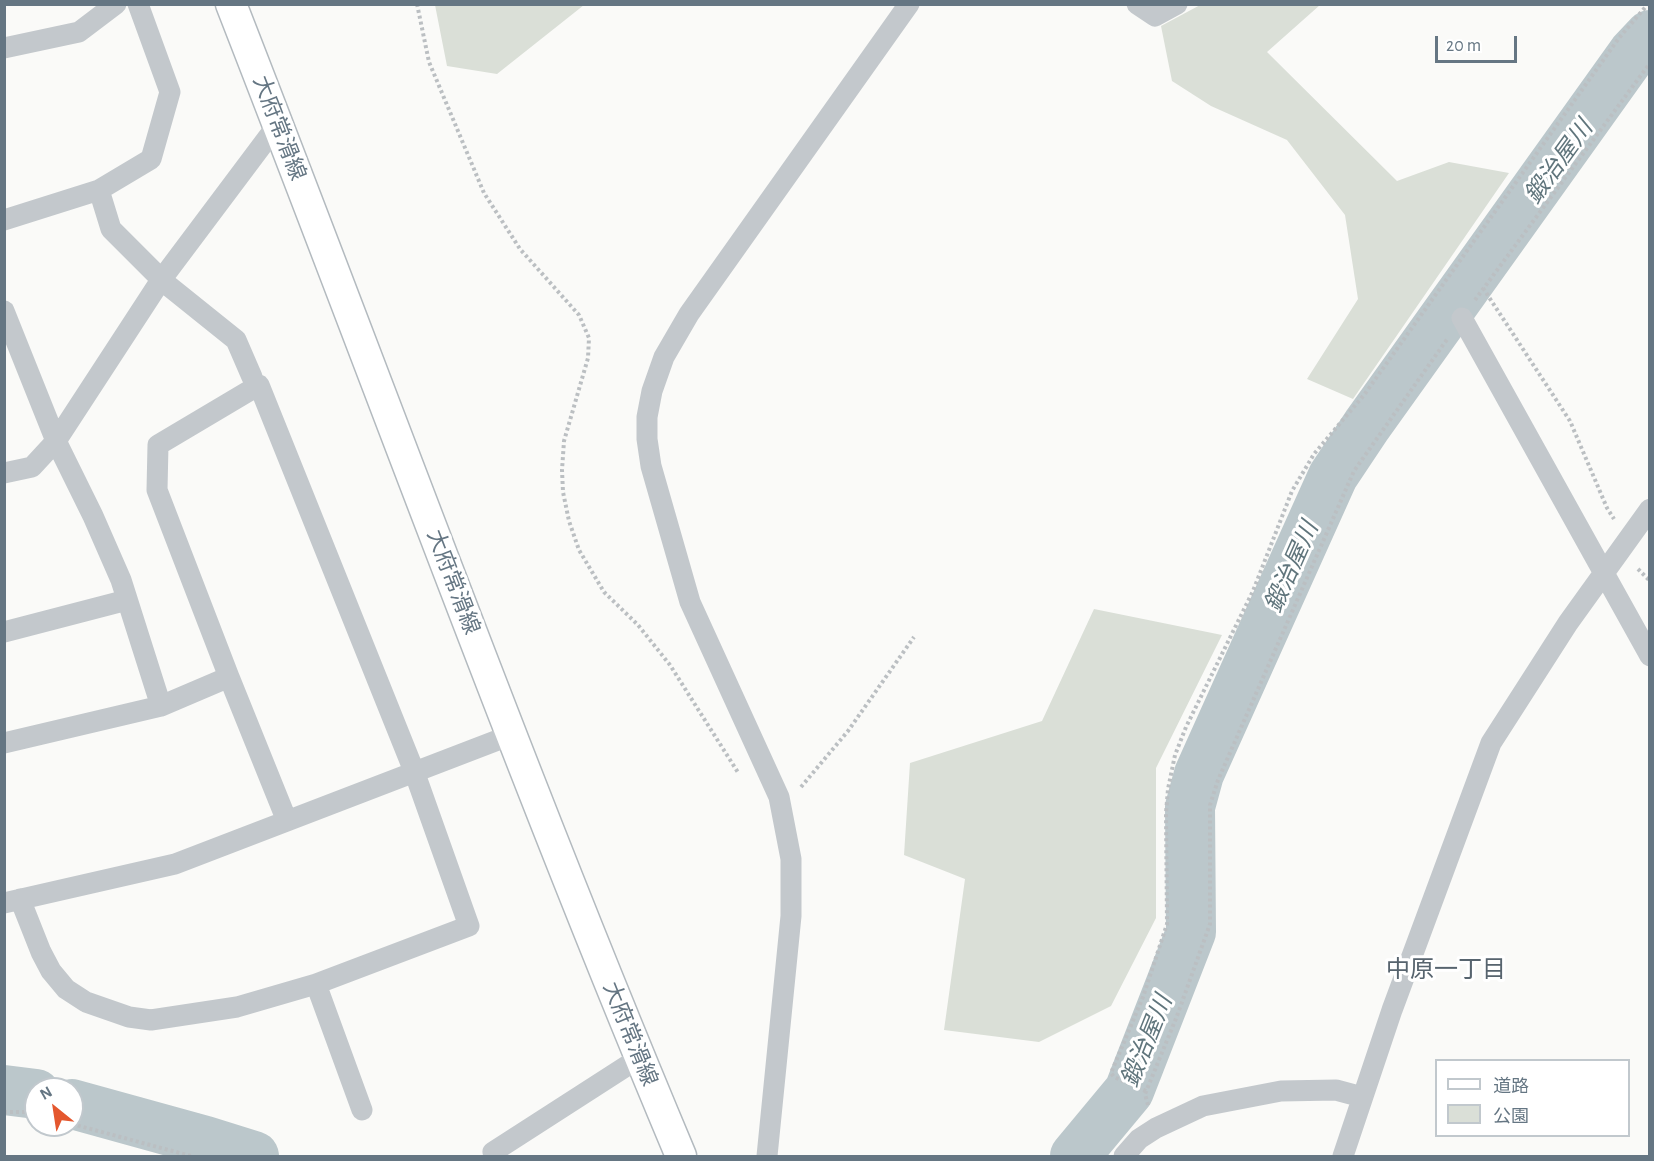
<!DOCTYPE html>
<meta charset="utf-8">
<style>
body{margin:0}
#map{position:relative;width:1654px;height:1161px;overflow:hidden;background:#fafaf8;font-family:"Alegreya Sans","Noto Sans JP",sans-serif}
canvas{display:block}
.frame{position:absolute;inset:0;border:6px solid #657683;pointer-events:none}
.legend{position:absolute;left:1435px;top:1059px;width:195px;height:78px;box-sizing:border-box;background:#fff;border:2px solid #c1c8cd;margin:0;padding:8px 10px;list-style:none;font-size:18px;color:#657683}
.legend li{display:flex;align-items:center;gap:12px;height:30px}
.legend b{width:30px;border:2px solid #c1c8cd}
.north{position:absolute;left:24px;top:1077px;width:60px;height:60px;box-sizing:border-box;background:#fff;border:2px solid #c1c8cd;border-radius:50%;rotate:330deg;font-size:16px;font-weight:700;line-height:24px;text-align:center;color:#657683}
.north::after{content:'';display:block;margin:auto;width:21px;height:27px;background:#e4572e;clip-path:polygon(50% 0,100% 100%,50% 72%,0 100%)}
.scale{position:absolute;left:1435px;top:36px;width:82px;height:27px;box-sizing:border-box;border:3px solid #657683;border-top:0;padding-left:8px;font-size:18px;line-height:21px;white-space:nowrap;color:#657683;-webkit-text-stroke:4px #fff;paint-order:stroke}
</style>
<div id="map">
<canvas width="1654" height="1161"></canvas>
<div class="frame"></div>
<ul class="legend">
<li><b style="height:8px;background:#fff"></b>道路</li>
<li><b style="height:16px;background:#dadfd7"></b>公園</li>
</ul>
<div class="north">N</div>
<div class="scale">20 m</div>
</div>
<script>
const c = document.querySelector('canvas').getContext('2d');
c.lineJoin = 'round';
function paint(path, color) { c.fillStyle = color; c.fill(path, 'evenodd'); }
function trace(path, color, width, dash) { c.strokeStyle = color; c.lineWidth = width; c.lineCap = dash ? 'butt' : 'round'; c.setLineDash(dash || []); c.stroke(path); }
function label(font, color, halo, rows, align = 'center') {
  c.font = font + ' "Alegreya Sans","Noto Sans JP",sans-serif'; c.lineWidth = 6; c.setLineDash([]); c.textBaseline = 'middle'; c.strokeStyle = halo; c.fillStyle = color; for (const [text, x, y, turn = 0] of rows) {
    c.save(); c.translate(x, y); c.rotate((+turn || 0) * Math.PI / 180); c.textAlign = isNaN(turn) ? turn : align; if (halo) c.strokeText(text, 0, 0); c.fillText(text, 0, 0); c.restore();
  }
}
const green = new Path2D(`
 M1202 4 1320 5 1267 52 1397 181 1449 162 1509 173 1353 399 1307 379 1358 299 1345 215 1287 140 1211 106 1172 81 1161 26Z
 M435 5V4L584 5 497 74 447 66Z
 M1094 609 1222 635 1156 768V918L1111 1006 1039 1042 944 1030 965 879 904 855 910 763 1042 721Z`);
const river = new Path2D(`
 M4 1090 36 1094
 M72 1104 206 1141 254 1156
 M1075 1156 1129 1091 1191 932 1190 807 1199 774 1333 476 1367 425 1633 53 1650 35`);
const path = new Path2D(`
 M417 4 429 62 484 193 520 249 579 315 589 338 588 358 564 441 562 470 563 492 569 521 579 550 604 592 638 625 670 665 739 774
 M1483 288 1570 421 1607 508 1614 519
 M1475 300 1650 63
 M1638 569 1650 581
 M801 787 848 731 914 637
 M1146 1091 1114 1077 1111 1073 1143 997 1167 924 1166 813 1168 789 1175 755 1186 727 1253 591 1292 491 1314 454 1364 395 1619 38 1648 4
 M1148 1105 1145 1094 1177 1016 1210 924V805L1218 780 1354 471 1448 338
 M4 1112H26L36 1114
 M72 1124 191 1156`);
const street = new Path2D(`
 M138 4 170 92 151 159 99 190 111 229 165 283 236 340 252 377
 M1137 4 1155 16 1177 4
 M4 48 79 32 116 4
 M4 220 99 190
 M4 311 56 441 93 516 121 580 161 706 4 743
 M1462 318 1650 656
 M4 473 32 467 56 441 161 280 278 124
 M4 632 127 600
 M229 677 287 821
 M161 706 229 677 157 490 158 445 259 385 414 771 469 926 316 984
 M20 899 41 952 51 971 66 989 86 1002 129 1017 151 1020 237 1007 316 984 362 1110
 M4 903 175 864 511 735
 M494 1156 493 1152 639 1058
 M767 1156 791 916V859L779 797 690 602 651 466 647 439V417L652 391 664 357 689 314 909 4
 M1124 1156 1139 1139 1156 1128 1203 1106 1281 1091 1336 1090 1362 1097
 M1343 1156 1392 1010 1491 743 1568 623 1650 509`);
const secondary = new Path2D(`
 M231 4C381 388 521 776 681 1156`);
const streetNames = [
 ["大府常滑線",279,128,69],
 ["大府常滑線",453,582,69],
 ["大府常滑線",630,1034,68]
];
const waterNames = [
 ["鍛治屋川",1559,162,-54],
 ["鍛治屋川",1292,567,-66],
 ["鍛治屋川",1147,1041,-68]
];
const neighbourhoodNames = [
 ["中原一丁目",1446,970]
];
paint(green, '#dadfd7');
trace(river, '#bbc7cb', 50);
trace(secondary, '#b3babf', 33);
trace(path, '#bbbfc2', 4, [3, 3]);
trace(street, '#c3c8cc', 21);
trace(secondary, '#fff', 30);
label('22px', '#657683', '#fff', streetNames);
label('italic 24px', '#60757c', '#fff', waterNames);
label('24px', '#57646e', '#fff', neighbourhoodNames);
</script>
